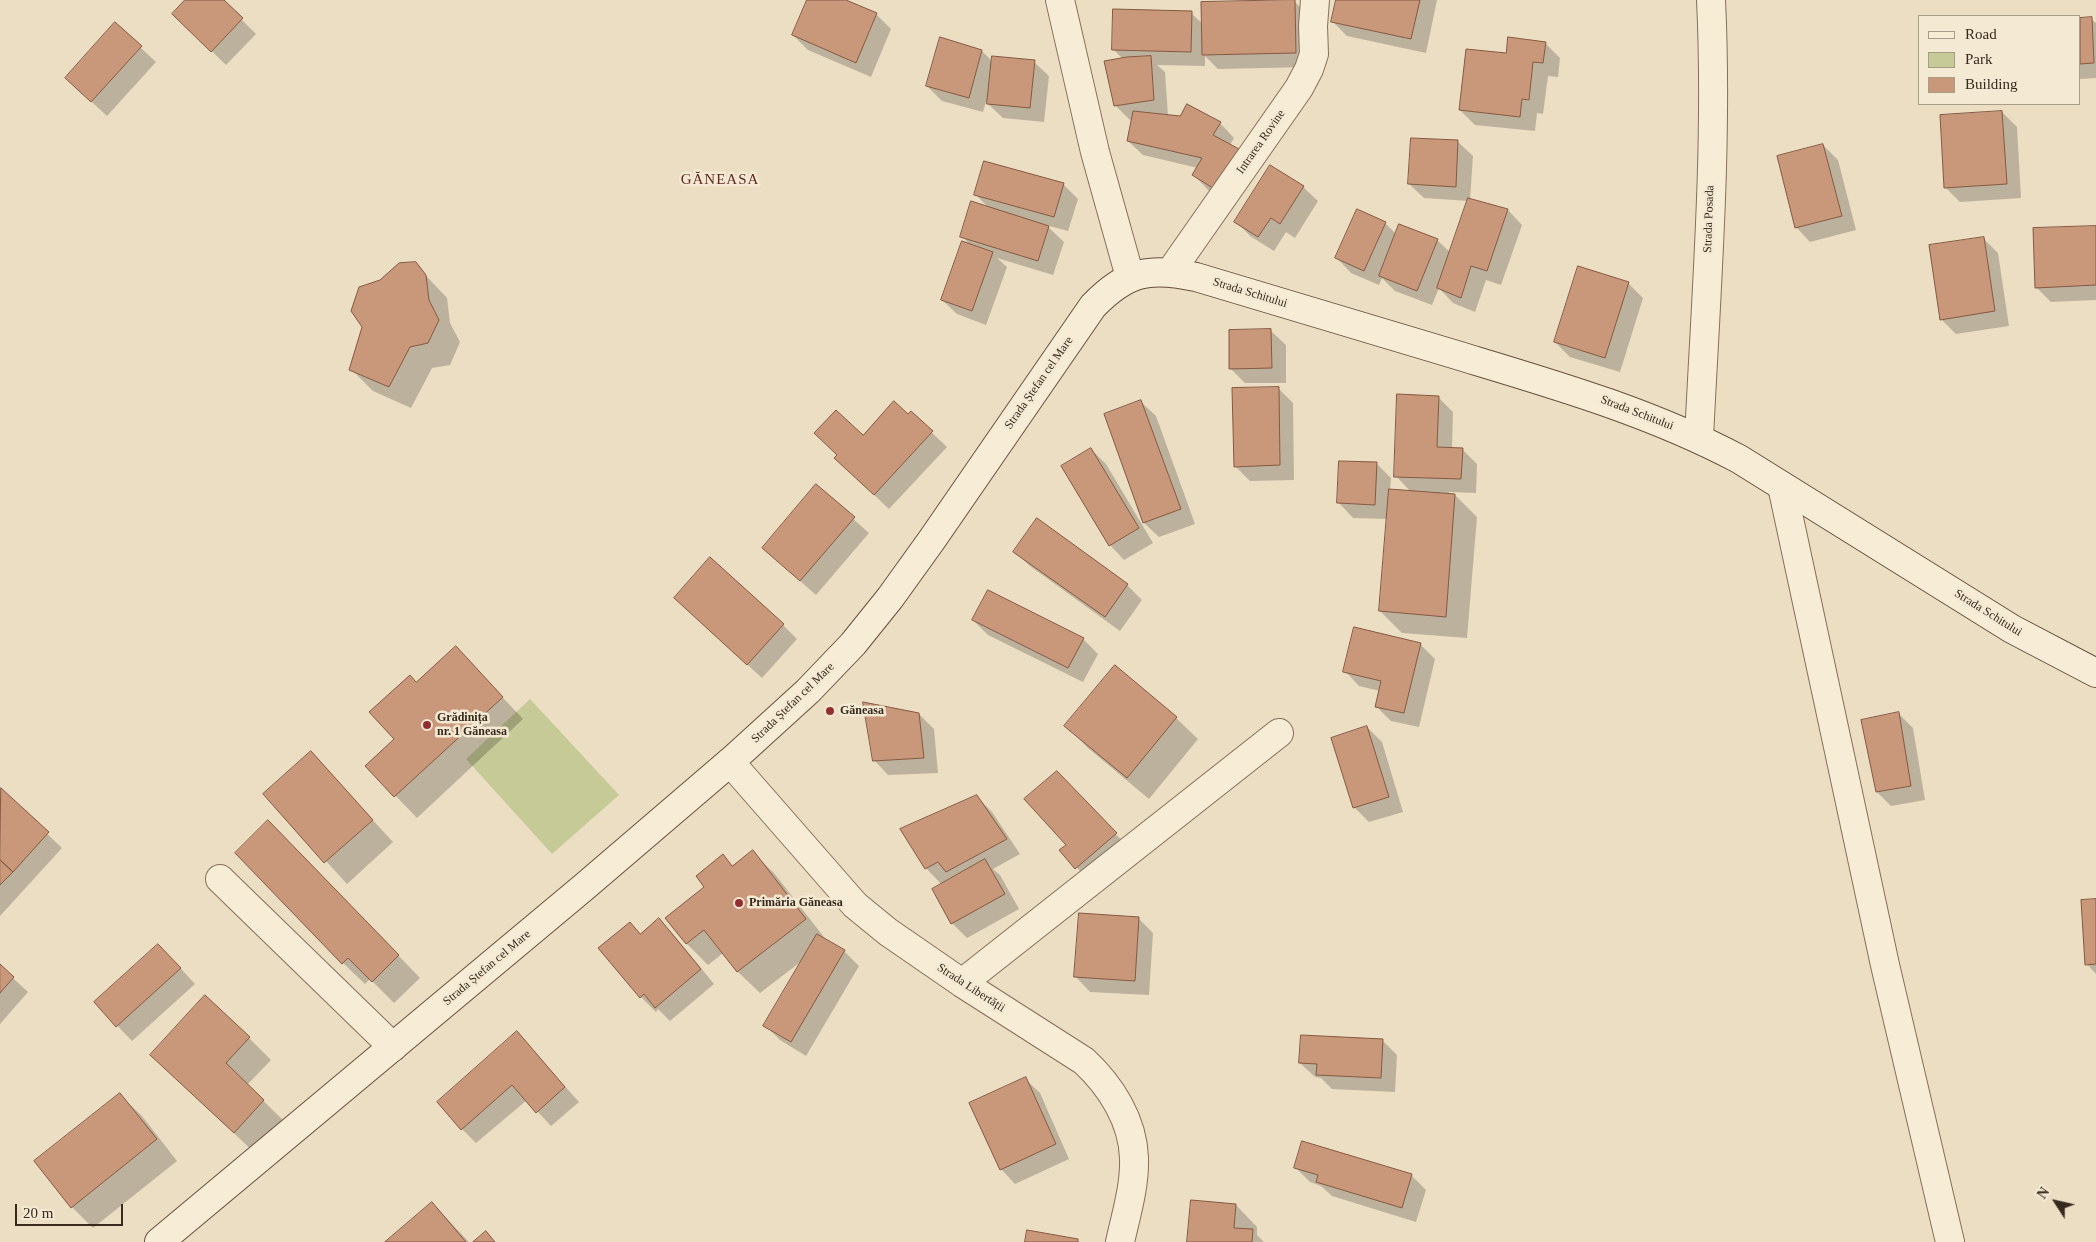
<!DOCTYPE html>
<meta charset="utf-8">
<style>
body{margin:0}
#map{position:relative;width:2096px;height:1242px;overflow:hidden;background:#ecdec3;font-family:"Times New Roman",serif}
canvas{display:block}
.legend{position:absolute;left:1918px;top:15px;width:162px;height:90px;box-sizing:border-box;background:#f4e9d2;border:1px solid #a89c8a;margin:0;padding:6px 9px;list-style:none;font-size:15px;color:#36291e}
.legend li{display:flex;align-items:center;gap:10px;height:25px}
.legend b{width:25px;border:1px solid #a89c8a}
.north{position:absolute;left:2031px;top:1177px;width:50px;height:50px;-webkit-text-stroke:4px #f4e9d2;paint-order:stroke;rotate:305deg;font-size:14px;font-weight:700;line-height:20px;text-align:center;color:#36291e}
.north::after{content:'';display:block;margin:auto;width:18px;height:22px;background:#36291e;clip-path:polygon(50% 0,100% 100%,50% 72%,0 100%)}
.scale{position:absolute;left:15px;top:1204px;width:108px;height:22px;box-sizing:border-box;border:2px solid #36291e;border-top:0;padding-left:6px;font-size:15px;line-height:18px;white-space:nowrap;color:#36291e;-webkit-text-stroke:4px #f4e9d2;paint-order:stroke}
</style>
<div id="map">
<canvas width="2096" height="1242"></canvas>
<ul class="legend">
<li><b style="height:6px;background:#f7ecd6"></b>Road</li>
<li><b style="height:14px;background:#c6ca97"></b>Park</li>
<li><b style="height:14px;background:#c9977a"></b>Building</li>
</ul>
<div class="north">N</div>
<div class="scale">20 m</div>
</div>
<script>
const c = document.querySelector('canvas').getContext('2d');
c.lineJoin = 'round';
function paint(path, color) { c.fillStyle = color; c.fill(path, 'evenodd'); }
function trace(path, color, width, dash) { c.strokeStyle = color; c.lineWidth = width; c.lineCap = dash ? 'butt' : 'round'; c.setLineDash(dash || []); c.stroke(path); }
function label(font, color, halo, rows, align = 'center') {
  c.font = font + ' "Times New Roman",serif'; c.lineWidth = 5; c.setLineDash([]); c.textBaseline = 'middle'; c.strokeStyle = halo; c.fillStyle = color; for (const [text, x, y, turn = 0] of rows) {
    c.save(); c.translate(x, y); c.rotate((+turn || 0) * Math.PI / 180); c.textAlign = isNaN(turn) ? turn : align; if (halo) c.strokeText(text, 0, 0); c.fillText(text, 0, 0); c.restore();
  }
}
const green = new Path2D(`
 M530 699 619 795 552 854 466 759Z`);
const shadow = new Path2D(`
 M187 0H222L256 34 226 65 174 14Z
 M808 0H843L876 14 891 29 871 77 808 50 793 35Z
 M1337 0H1437L1426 53 1347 36 1332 21Z
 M1294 1 1309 16 1310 67 1218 69 1205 56V66L1157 65 1165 72 1168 116 1220 123 1234 138 1230 145 1238 150 1253 165 1231 203 1208 190 1194 175 1198 168 1143 155 1128 141 1132 119 1130 120 1115 105 1123 59 1113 49 1191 13 1203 24Z
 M2080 19H2091L2096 23V78L2080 79Z
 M115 24 156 62 107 116 81 92Z
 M1545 43 1560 58 1558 77 1548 76 1543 114 1537 113 1535 131 1475 125 1460 110 1507 55Z
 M982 51 992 61 1034 62 1049 76 1044 122 1003 118 986 102 983 112 942 101 927 86Z
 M2002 112 2017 127 2021 198 1960 202 1946 188Z
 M1412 139 1458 142 1473 156 1470 200 1508 210 1522 225 1501 285 1486 280 1475 312 1453 303 1439 288 1432 305 1395 291 1382 278 1379 285 1351 273 1337 258 1385 223 1397 235 1437 240 1451 253 1469 201 1424 198 1409 184Z
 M1823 145 1838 160 1856 230 1810 242 1796 227Z
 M1063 184 1078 199 1068 231 1046 225 1064 242 1053 275 997 258 1007 267 986 325 957 314 942 300 970 245 962 236 989 208 976 195Z
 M1303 187 1318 201 1295 238 1286 232 1274 251 1250 236 1236 221Z
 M2096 227V300L2051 302 2036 287Z
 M1984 239 1998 253 2009 326 1956 334 1941 319Z
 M415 264 447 298 450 323 460 342 450 365 432 368 411 408 373 391 351 369Z
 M1628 283 1643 298 1620 372 1570 357 1555 342Z
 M1271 331 1286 345V383H1245L1230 368Z
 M1278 388 1293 403 1294 480 1250 481 1235 466Z
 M1438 397 1453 412 1452 449H1462L1477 464 1476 493 1449 492 1448 495H1455L1477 517 1467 638 1402 633 1380 611 1387 519 1353 518 1339 503 1376 463 1391 478 1390 490 1411 492 1396 476Z
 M1141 402 1156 416 1195 524 1159 537 1144 523Z
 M911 413 947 447 889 509 835 458Z
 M1091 449 1106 464 1153 543 1124 560 1110 545Z
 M816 486 869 533 816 595 763 548Z
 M1037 520 1127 585 1142 600 1120 631 1030 566 1015 552Z
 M690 612 783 625 797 639 762 678Z
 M973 620 1083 639 1098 654 1083 682 988 635Z
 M1420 644 1435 659 1419 727 1391 721 1376 706 1380 691 1359 686 1345 671Z
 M456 648 523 719 417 818 367 766 396 739 417 684Z
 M919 714 934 729 938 773 888 775 874 760Z
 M1899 714 1913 728 1925 800 1891 806 1877 792Z
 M1176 718 1198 739 1149 799 1088 748 1066 726Z
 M1367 727 1382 742 1403 812 1369 822 1354 807Z
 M311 753 393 842 347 884 265 794Z
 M1071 787 1130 849 1091 883 1061 850 1068 845Z
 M1 790 62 848 0 916V792Z
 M977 797 992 812 1020 854 993 869 1000 875 1019 909 967 938 952 923 934 890 942 885 926 868Z
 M290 843 420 978 394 1003 370 979 365 984 343 963Z
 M752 852 774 873 827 941 844 951 859 966 806 1056 780 1040 765 1025 803 960 760 993 738 972 723 953 708 965 687 944 667 918 706 888 723 856 733 866Z
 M2096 901V974L2087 964Z
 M1138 918 1153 933 1149 995 1090 992 1076 977Z
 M659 920 673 934 714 984 670 1021 658 1009 656 1012 641 997 600 948 630 923 641 934Z
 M173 960 195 984 132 1041 95 1002Z
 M0 966 28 992 0 1024Z
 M517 1033 579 1102 551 1126 527 1100 476 1143 462 1129Z
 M249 1038 271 1060 247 1085 285 1122 256 1154 151 1055Z
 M1382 1040 1397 1055 1395 1092 1332 1089 1321 1078 1315 1077 1300 1063Z
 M1025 1079 1040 1093 1069 1159 1015 1184 1001 1169Z
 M120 1095 142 1116 177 1161 93 1228 72 1207Z
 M1296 1168 1411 1175 1426 1190 1416 1222 1332 1196 1321 1186 1310 1182Z
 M432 1203 469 1242H387Z
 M1236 1205 1257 1227V1235L1264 1242H1189Z`);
const building = new Path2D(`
 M185 0H224L243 18 211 52 172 14Z
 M807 0H846L877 13 856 63 792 35Z
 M1295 0 1296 53 1202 55 1201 2Z
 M1336 0H1420L1411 39 1331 22Z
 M1113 9 1192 11 1191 52 1112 50Z
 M2092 17 2094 63 2080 64V18Z
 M115 22 142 46 91 102 65 78Z
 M940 37 982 50 969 98 926 86Z
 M1508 37 1546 42 1543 63 1533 62 1529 100 1522 99 1520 117 1459 110 1466 49 1506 53Z
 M992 56 1035 60 1030 108 987 104Z
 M1151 56 1154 100 1114 106 1104 61 1127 57Z
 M1187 104 1221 122 1213 135 1239 149 1216 190 1192 175 1202 158 1127 141 1133 111 1180 116Z
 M2002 111 2007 184 1944 188 1940 115Z
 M1411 138 1458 140 1456 187 1408 184Z
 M1823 144 1842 216 1795 228 1777 156Z
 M984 161 1064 183 1054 217 974 195Z
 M1270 165 1304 186 1280 224 1271 218 1258 237 1234 222Z
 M1468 198 1508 209 1487 271 1471 266 1461 298 1437 288Z
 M971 201 1049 226 1038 261 960 237Z
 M1357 209 1386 222 1364 271 1335 258Z
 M1399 224 1438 239 1417 291 1379 276Z
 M2096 226V285L2035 288 2033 228Z
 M1984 237 1995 311 1940 320 1929 245Z
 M962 241 993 252 972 311 941 300Z
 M416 262 426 275 429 300 439 320 428 343 410 347 389 387 349 370 362 327 351 311 359 287 380 280 399 263Z
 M1578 266 1629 282 1605 358 1554 342Z
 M1271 329 1272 368 1229 369V330Z
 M1279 387 1280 465 1234 467 1232 388Z
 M1397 394 1439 396 1437 447 1463 448 1461 479 1394 477Z
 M1141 400 1181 509 1143 523 1104 414Z
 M894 401 908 414 911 411 933 431 874 495 834 458 837 455 814 433 836 410 863 435Z
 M1091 448 1139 528 1109 546 1061 466Z
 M1339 461 1377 462 1375 505 1337 503Z
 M816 484 855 517 800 581 762 548Z
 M1389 489 1455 494 1446 617 1379 611Z
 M1037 518 1128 584 1105 617 1013 552Z
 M710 557 784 624 747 665 674 598Z
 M988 590 1084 638 1068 668 972 620Z
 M1354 627 1421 643 1404 713 1375 707 1381 681 1343 672Z
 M456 646 503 697 394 797 365 766 394 739 369 712 410 675 416 682Z
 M1115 665 1177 717 1127 778 1064 726Z
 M863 702 919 713 924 758 873 761Z
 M1899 712 1911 786 1876 792 1861 720Z
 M1367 726 1389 797 1353 808 1331 738Z
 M311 751 373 820 324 863 263 794Z
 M1057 771 1117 833 1075 869 1059 850 1066 845 1024 799Z
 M1 788 49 832 13 872 0 860Z
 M977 795 1007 839 946 872 938 862 925 869 900 829Z
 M268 820 399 955 372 982 348 958 342 964 235 853Z
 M753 850 806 919 737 972 704 930 686 944 665 918 704 887 696 876 723 854 732 866Z
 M985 859 1005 894 951 924 932 889Z
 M0 860 13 872 0 885Z
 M2096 899V964L2085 965 2081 900Z
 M1079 913 1139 917 1135 981 1074 977Z
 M659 918 701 969 655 1008 644 994 640 998 598 948 630 922 640 934Z
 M817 934 845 950 791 1042 763 1026Z
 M158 944 181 968 116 1027 94 1002Z
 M0 964 14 977 0 993Z
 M205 995 250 1037 226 1063 264 1100 234 1133 150 1055Z
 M517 1031 565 1087 536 1113 512 1085 461 1130 437 1102Z
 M1301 1035 1383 1039 1381 1078 1316 1075 1317 1064 1299 1063Z
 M1026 1077 1056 1144 1000 1170 969 1103Z
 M120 1093 157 1139 71 1208 34 1161Z
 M1302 1141 1412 1174 1402 1208 1316 1182 1318 1175 1294 1168Z
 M1191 1200 1236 1204 1234 1228 1253 1229 1252 1242H1187Z
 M432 1202 466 1242H385Z
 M1027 1230 1078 1239V1242H1025Z
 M486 1231 495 1242H473Z`);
const minor = new Path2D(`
 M1171 271 1299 88 1309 69 1314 54 1313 26 1315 0
 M1699 438C1706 294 1718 144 1711 0
 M1782 486 1885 965 1950 1242
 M730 762 855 905 888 932 962 983 1084 1061C1111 1086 1133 1121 1134 1158 1135 1186 1126 1215 1120 1242
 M220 879 393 1047
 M962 983 1279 733`);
const tertiary = new Path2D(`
 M1060 0 1095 152 1130 277`);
const secondary = new Path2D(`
 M159 1242 584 887 730 762 808 691 853 644 890 598 931 541 1093 306C1127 271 1149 267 1196 277 1284 303 1372 330 1460 356 1556 385 1650 412 1739 459L2012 629 2096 673`);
const markers = [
 [830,711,5,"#922d32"],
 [427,725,5,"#922d32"],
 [739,903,5,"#922d32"]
];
const streetNames = [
 ["Intrarea Rovine",1261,142,-55],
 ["Strada Posada",1709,219,-88],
 ["Strada Schitului",1250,293,17],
 ["Strada Ștefan cel Mare",1039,383,-55],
 ["Strada Schitului",1637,413,21],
 ["Strada Schitului",1988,613,32],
 ["Strada Ștefan cel Mare",793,703,-44],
 ["Strada Ștefan cel Mare",487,968,-40],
 ["Strada Libertății",971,988,33]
];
const poiNames = [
 ["Găneasa",840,711],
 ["Grădinița",437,718],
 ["nr. 1 Găneasa",437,732],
 ["Primăria Găneasa",749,903]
];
const quarterNames = [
 ["GĂNEASA",720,180]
];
paint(green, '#c6ca97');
paint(shadow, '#0003');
paint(building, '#c9977a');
trace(building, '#845941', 1);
trace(minor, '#86705a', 30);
trace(tertiary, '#86705a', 30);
trace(secondary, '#67513e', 30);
trace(minor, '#f7ecd6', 28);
trace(tertiary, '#f7ecd6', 28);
trace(secondary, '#f7ecd6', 28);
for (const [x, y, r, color] of markers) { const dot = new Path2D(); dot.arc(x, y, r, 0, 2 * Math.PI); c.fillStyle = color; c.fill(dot); trace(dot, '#f4e9d2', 2); }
label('12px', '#36291e', '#f4e9d2', streetNames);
label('bold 12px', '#36291e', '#f4e9d2', poiNames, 'left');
c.letterSpacing = '1px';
label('15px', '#612a1f', '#f4e9d2', quarterNames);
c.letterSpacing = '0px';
</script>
